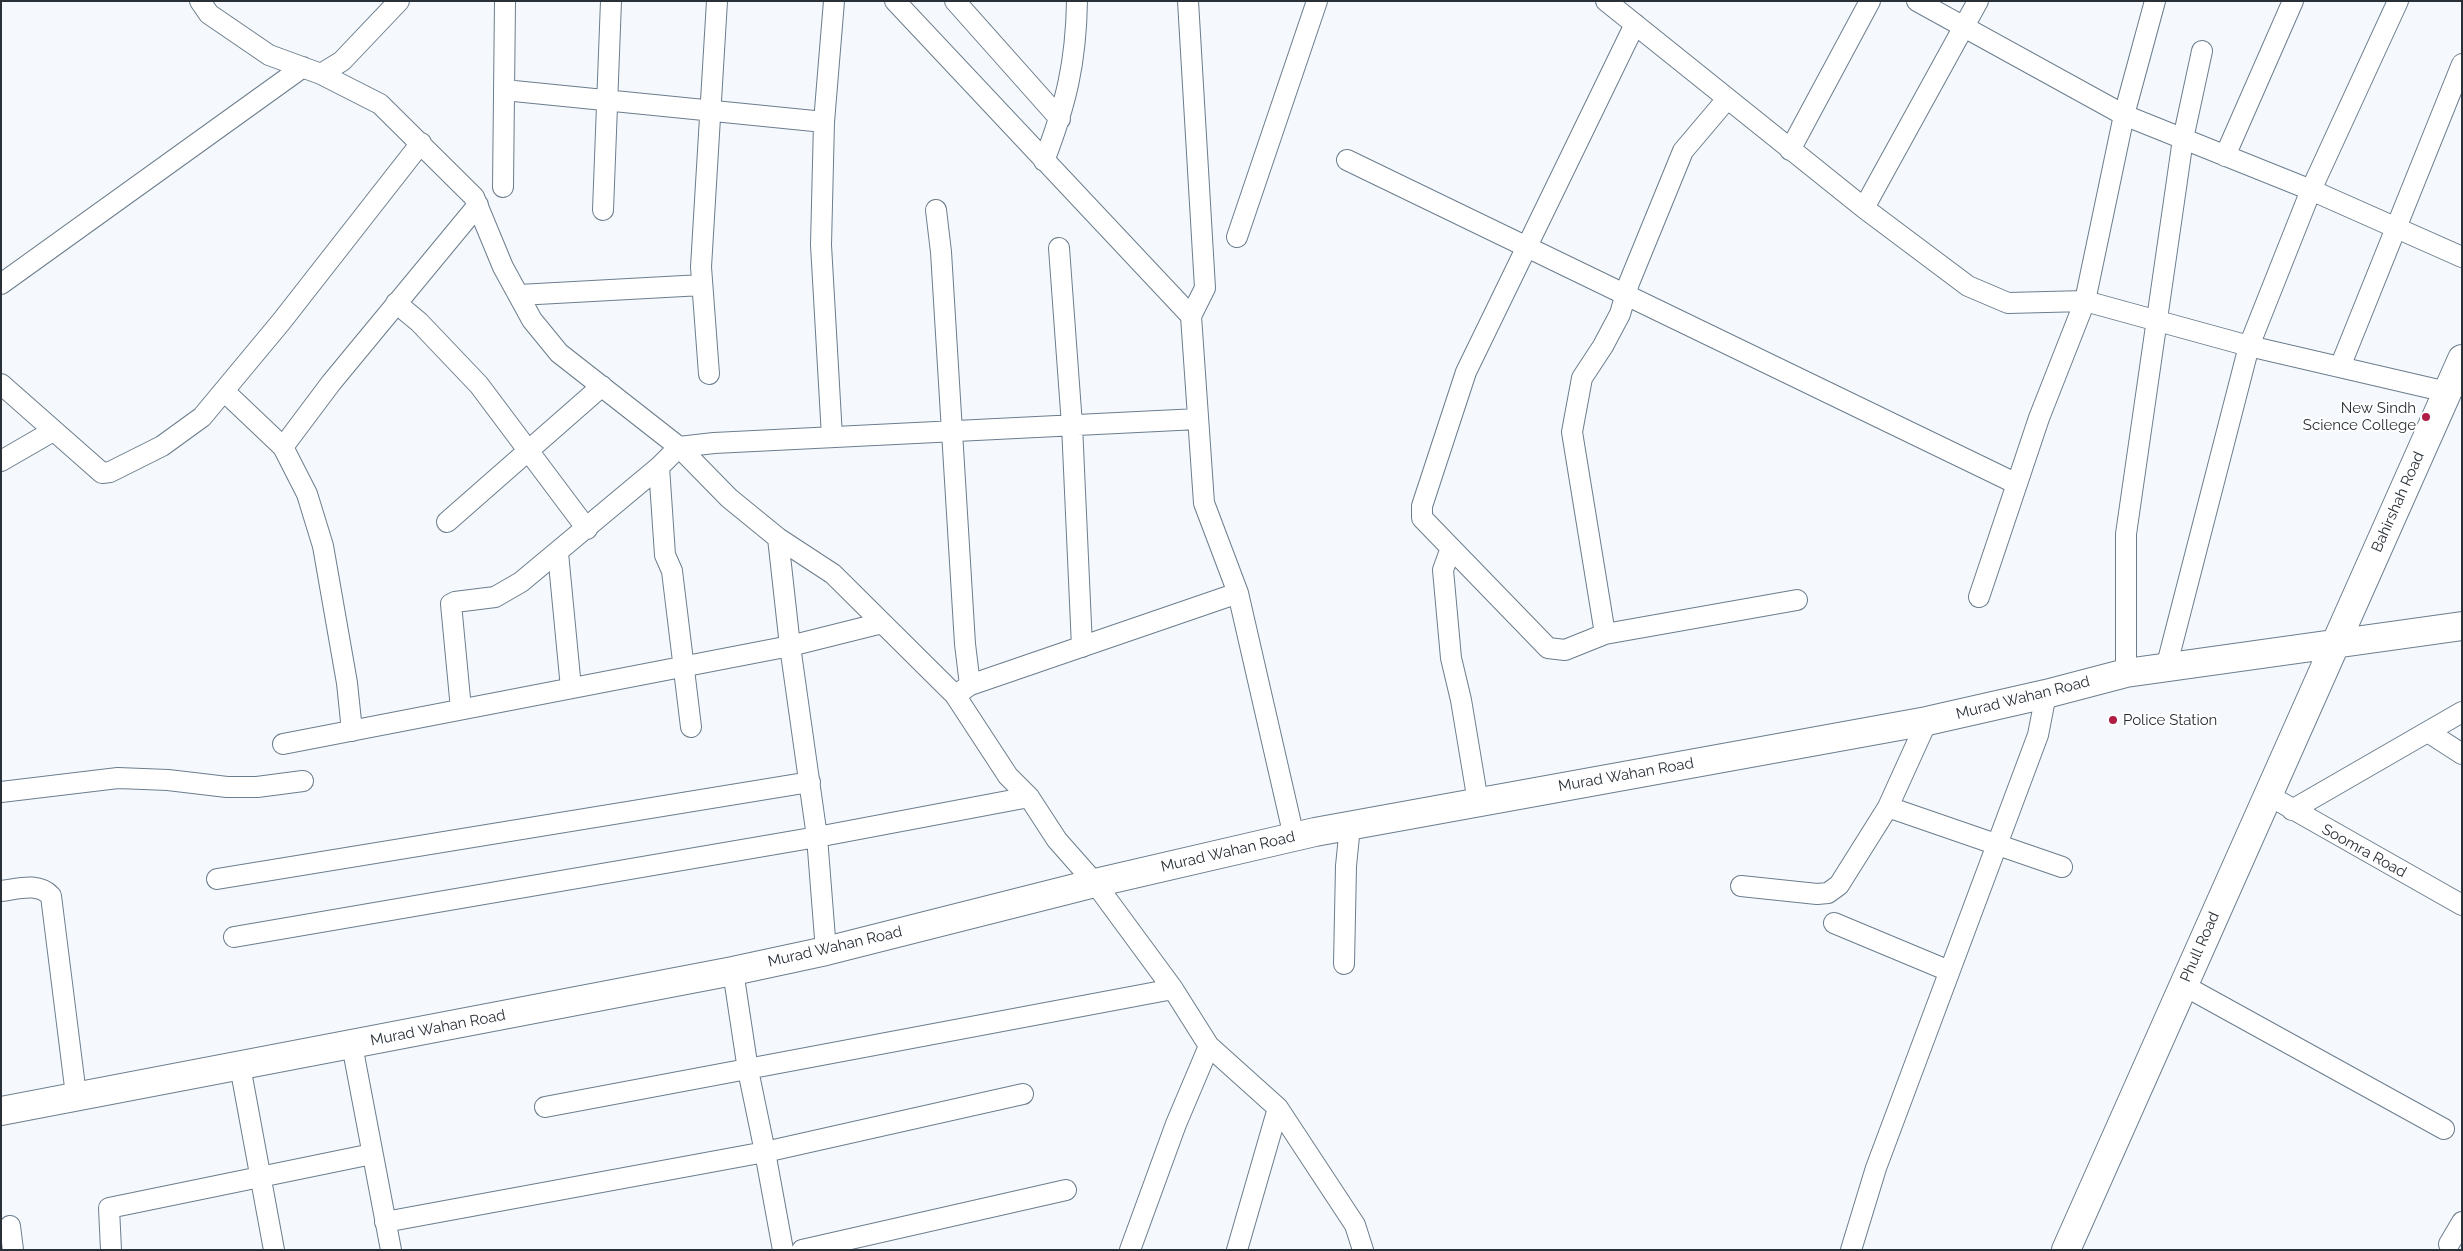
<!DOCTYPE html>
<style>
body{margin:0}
#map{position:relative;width:2463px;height:1251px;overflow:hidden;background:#f5f9fd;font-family:Raleway,sans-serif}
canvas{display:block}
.frame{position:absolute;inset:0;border:2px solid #293037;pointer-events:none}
</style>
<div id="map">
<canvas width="2463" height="1251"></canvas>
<div class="frame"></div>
</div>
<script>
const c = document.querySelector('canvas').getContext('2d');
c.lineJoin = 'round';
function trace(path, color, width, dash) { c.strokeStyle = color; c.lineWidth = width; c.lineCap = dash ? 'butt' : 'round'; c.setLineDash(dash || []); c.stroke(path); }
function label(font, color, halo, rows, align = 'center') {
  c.font = font + ' Raleway,sans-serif'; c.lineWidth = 4; c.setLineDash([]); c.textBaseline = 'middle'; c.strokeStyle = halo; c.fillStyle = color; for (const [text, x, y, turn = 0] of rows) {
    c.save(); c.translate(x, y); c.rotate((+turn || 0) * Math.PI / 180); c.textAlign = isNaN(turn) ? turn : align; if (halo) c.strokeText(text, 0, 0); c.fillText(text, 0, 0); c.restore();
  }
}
const street = new Path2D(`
 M200 1 209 14 269 55 321 74 380 104 474 197 503 267 532 320 559 353 679 447 729 498 778 538 833 574 955 695 1008 776 1029 797 1057 840 1095 883 1173 989 1209 1046 1278 1108 1355 1225 1363 1250
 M895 1 1191 316
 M955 1 1060 119
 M1188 1 1205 288 1191 316 1204 503 1238 593 1294 837
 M1606 1 1864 208 1968 286 2008 303 2085 301 2249 346 2447 392
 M1917 1 2124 115 2311 190 2462 257
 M1635 24 1466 372 1422 506V518L1548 648 1565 650 1605 634 1797 600
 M321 74 342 61 399 1
 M504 90 824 122
 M1790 150 1870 1
 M2225 156 2293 1
 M1347 160 2017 484
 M1044 161C1066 104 1076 63 1077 1
 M503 187 505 1
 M1864 208 1978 1
 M603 210 611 1
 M936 210 941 252 965 644 970 685
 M1237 237 1317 1
 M1059 248 1072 425 1082 647
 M1 284 303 67
 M519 295 702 285
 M396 303 419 322 479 385 587 529
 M2340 367 2462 64
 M709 374 701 267 717 1
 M1 384 102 473 110 472 162 446 202 417 281 322 421 143
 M224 391 283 447 307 494 323 546 347 683 352 731
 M832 437 821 245 824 122 834 1
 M283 447 331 383 478 205
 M1 461 53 431
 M659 467 665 555 672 571 691 727
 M447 522 602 386
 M778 538 790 646 817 837 826 951
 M1451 548 1443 570 1451 658 1461 700 1478 802
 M558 553 571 688
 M1979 597 2039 418 2085 301 2124 115 2155 1
 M1605 634 1572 432 1582 378 1603 346 1620 314 1629 283 1683 151 1727 99
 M2166 668 2249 346 2311 190 2398 1
 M2126 673V534L2183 139 2202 51
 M960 692 970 685 1238 593
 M461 709 451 604 455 602 495 597 521 582 659 467 679 447 714 443 1198 419
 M2428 732 2462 754
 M283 744 790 646 882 623
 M1 792 118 778 168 780 227 787H257L303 781
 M2268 795 2462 905
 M1888 807 2062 867
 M2292 810 2462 712
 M217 879 810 782
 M1741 886 1817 894 1828 893 1839 885 1888 807 1927 721
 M1 891C18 889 38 882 51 896L76 1095
 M1834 923 1949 971
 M234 937 817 837 1029 797
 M1344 964 1346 866 1350 826
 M733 971 748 1070 765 1152 783 1250
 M2183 985 2444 1129
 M352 1045 391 1250
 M240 1066 274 1250
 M545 1107 1173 989
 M385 1222 765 1152 1023 1094
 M10 1226 13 1250
 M2449 1244 2462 1222
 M111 1250 109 1208 372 1154
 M802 1250 1066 1190
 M1130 1250 1176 1124 1209 1046
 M1237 1250 1278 1108
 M1851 1250 1876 1168 2038 735 2046 694`);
const secondary = new Path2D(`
 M1 1111 733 971 826 951 1095 883 1315 832 1927 721 2046 694 2126 673 2462 626
 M2066 1250 2462 359`);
const markers = [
 [2426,417,5,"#b01d45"],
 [2113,720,5,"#b01d45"]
];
const poiNames = [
 ["New Sindh",2416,408],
 ["Science College",2416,425],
 ["Police Station",2123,720,"left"]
];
const streetNames = [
 ["Bahirshah Road",2398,502,-66],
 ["Murad Wahan Road",2023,698,-14],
 ["Murad Wahan Road",1626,775,-10],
 ["Soomra Road",2364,851,29],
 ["Murad Wahan Road",1228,852,-13],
 ["Murad Wahan Road",835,947,-13],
 ["Phull Road",2200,947,-66],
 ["Murad Wahan Road",438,1028,-11]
];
trace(street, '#6c7d8d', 22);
trace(secondary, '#6c7d8d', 30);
trace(street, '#fff', 20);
trace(secondary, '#fff', 28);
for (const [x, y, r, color] of markers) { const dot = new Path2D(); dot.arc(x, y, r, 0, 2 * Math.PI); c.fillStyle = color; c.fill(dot); trace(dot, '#fff', 2); }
label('15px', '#293037', '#fff', poiNames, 'right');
label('15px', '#293037', '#fff', streetNames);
</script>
